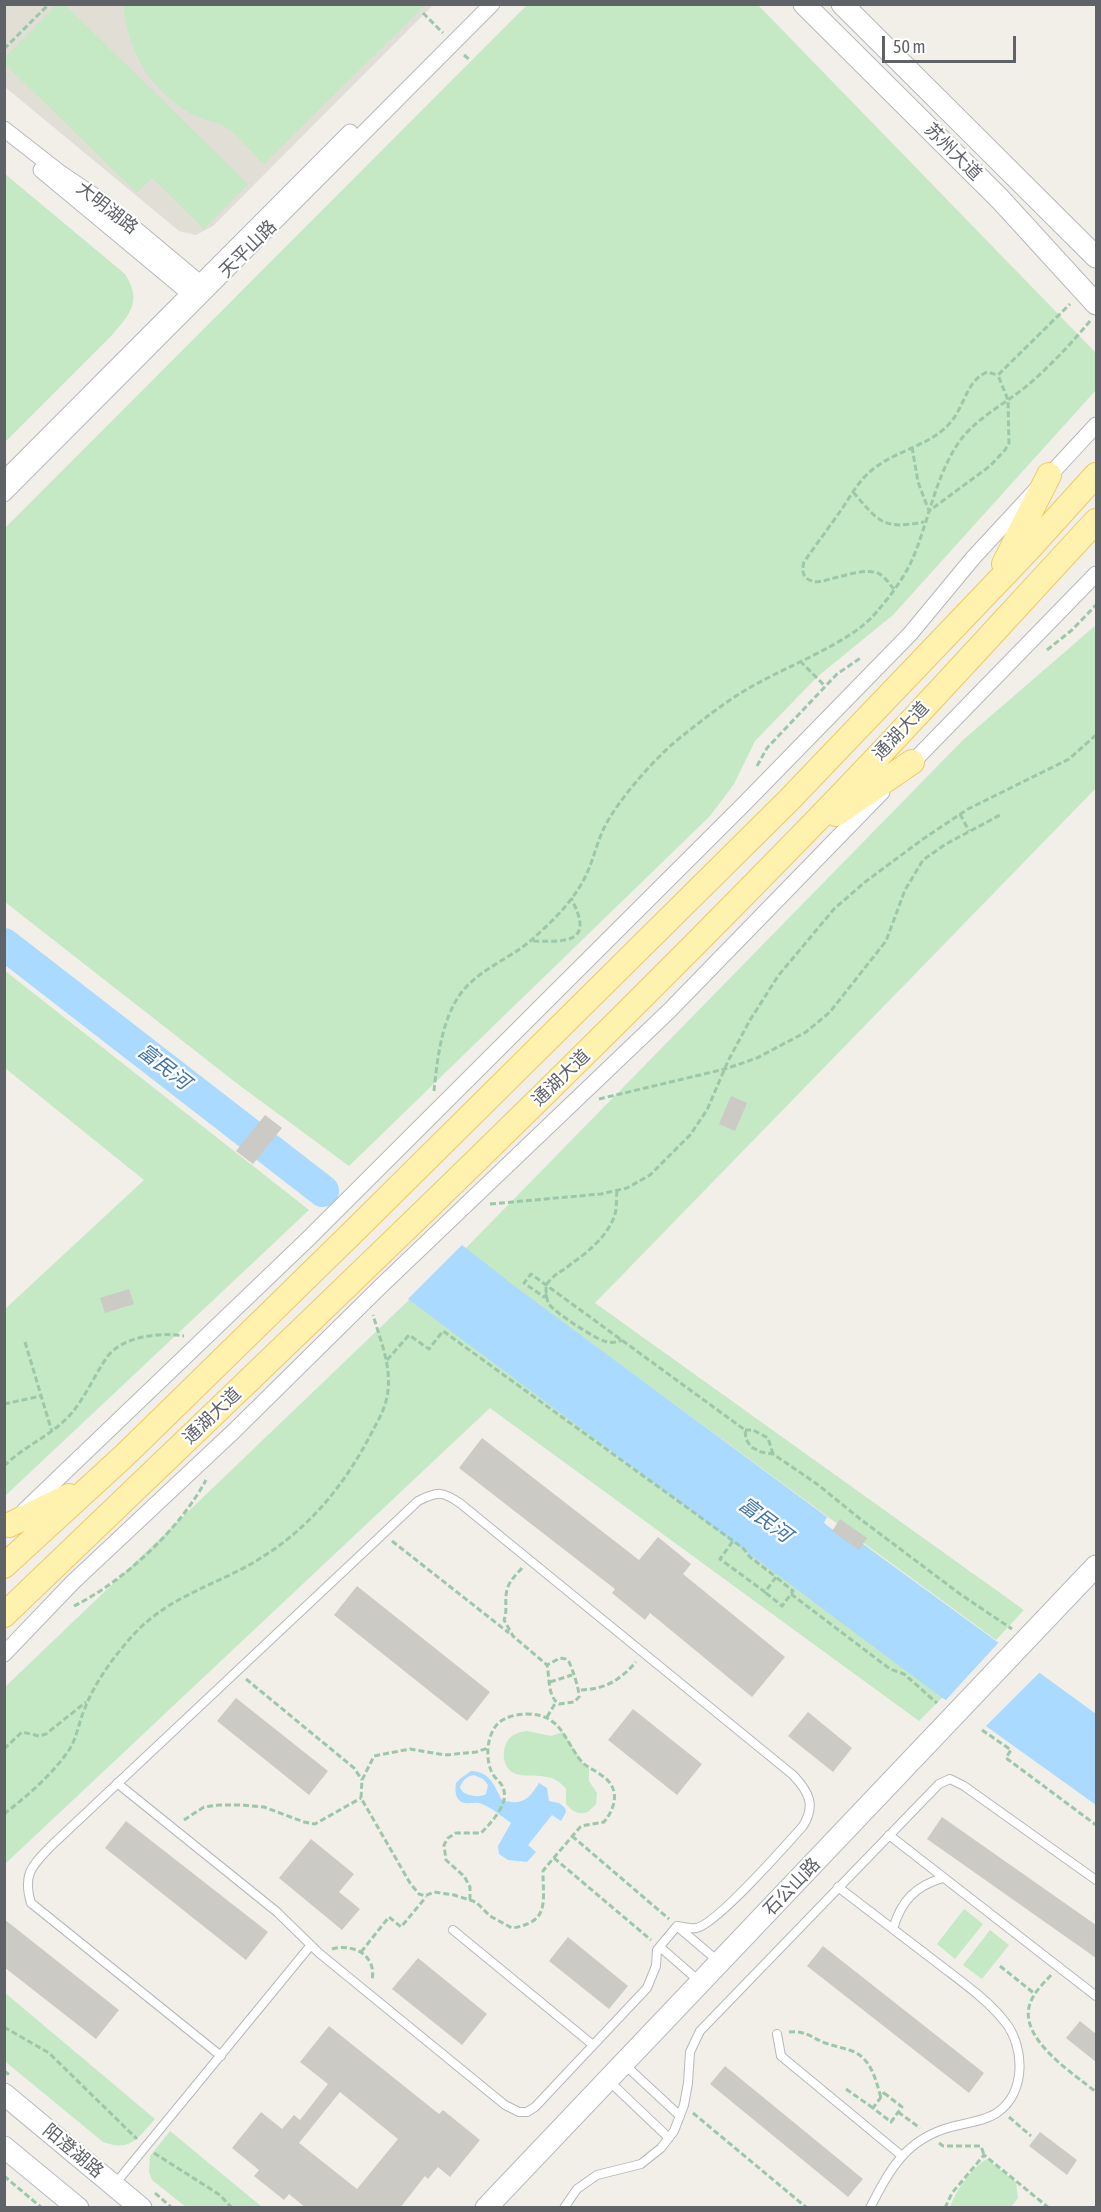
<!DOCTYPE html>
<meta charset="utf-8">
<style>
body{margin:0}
#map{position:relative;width:1101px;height:2212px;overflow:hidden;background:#f1efe8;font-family:"Asap Condensed",sans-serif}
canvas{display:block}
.frame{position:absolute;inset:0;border:6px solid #5f6368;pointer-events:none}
.scale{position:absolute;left:882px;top:36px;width:134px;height:27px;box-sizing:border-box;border:3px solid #5f6368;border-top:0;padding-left:8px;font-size:18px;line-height:21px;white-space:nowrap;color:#5f6368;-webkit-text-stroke:4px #fff;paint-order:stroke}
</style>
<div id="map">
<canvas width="1101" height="2212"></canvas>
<div class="frame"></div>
<div class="scale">50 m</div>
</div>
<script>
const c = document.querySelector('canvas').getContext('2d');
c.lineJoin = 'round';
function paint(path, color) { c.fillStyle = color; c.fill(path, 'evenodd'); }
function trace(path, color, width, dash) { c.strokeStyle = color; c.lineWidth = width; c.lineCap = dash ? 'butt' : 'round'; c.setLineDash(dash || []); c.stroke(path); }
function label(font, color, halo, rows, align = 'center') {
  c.font = font + ' "Asap Condensed","Noto Sans SC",sans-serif'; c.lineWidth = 4.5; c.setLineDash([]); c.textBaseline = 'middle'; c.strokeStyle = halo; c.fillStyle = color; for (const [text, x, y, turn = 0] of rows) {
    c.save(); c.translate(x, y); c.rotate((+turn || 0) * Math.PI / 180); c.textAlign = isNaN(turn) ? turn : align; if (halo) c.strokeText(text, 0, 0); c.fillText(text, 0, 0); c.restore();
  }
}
const education = new Path2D(`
 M4 5H433L213 226 196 235 179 231 173 226 5 87Z`);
const green = new Path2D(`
 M528 4 758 5 1096 353V390L893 615 817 677 755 741 734 784 710 816 349 1166 239 1085 5 902V528Z
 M56 5H65L248 184 204 229 152 178 137 193 5 64V57Z
 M123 5V4L425 5 264 164C254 155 234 131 224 126 213 121 200 120 190 113 149 89 128 51 123 5Z
 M5 174 125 274C142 301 131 313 112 335L5 442Z
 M1096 625V788L595 1303 1024 1610 996 1640 464 1250 963 740Z
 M4 970 309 1210 5 1496V1309L144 1180 5 1068Z
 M410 1299 950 1690 919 1721 490 1408 5 1864V1687Z
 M527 1731 551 1736 563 1732 583 1763 589 1768V1781L597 1793 596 1804 588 1812C578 1815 573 1812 566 1804V1789C561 1783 555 1778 547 1777 531 1773 509 1782 504 1759 503 1754 504 1747 507 1742 511 1734 519 1732 527 1731Z
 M964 1909 983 1924 955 1959 937 1944Z
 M990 1930 1009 1945 982 1979 963 1965Z
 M4 1992 155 2119C137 2139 130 2152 103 2142L7 2063 4 2059Z
 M170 2131 262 2207H186L152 2180 149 2172 150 2156Z
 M987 2159 1016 2182 1018 2198 1011 2207H950C956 2191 971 2168 987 2159Z`);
const water = new Path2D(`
 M462 1245 517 1288 827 1517 824 1523 854 1546 859 1541 1096 1714V1805L983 1724 941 1697 408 1299Z
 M471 1771C491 1772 494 1786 502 1800 523 1806 529 1799 539 1783L547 1788 549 1801 559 1803 565 1808 566 1812 561 1821 552 1815 528 1845 536 1852 527 1862 508 1860 499 1854 498 1846 511 1823C501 1816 490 1806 479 1803 473 1802 464 1805 460 1801 455 1797 455 1789 456 1783L461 1778ZM474 1775 483 1779 488 1785 486 1794C480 1798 467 1796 462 1791L460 1787C463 1780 467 1776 474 1775Z`);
const pier = new Path2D(`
 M1001 1640 1042 1670 984 1728 944 1702Z`);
const river = new Path2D(`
 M4 944 323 1191`);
const building = new Path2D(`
 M731 1096 747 1103 735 1131 719 1124Z
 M265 1115 282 1128 253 1164 236 1151Z
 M129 1289 134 1304 105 1313 100 1298Z
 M482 1438 639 1560 658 1537 691 1564 683 1574 785 1657 752 1697 650 1613 645 1620 612 1593 615 1589 459 1468Z
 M840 1519 867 1538 859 1550 832 1531Z
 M357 1586 490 1692 467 1721 334 1615Z
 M236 1698 328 1771 309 1795 217 1721Z
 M633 1709 702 1764 677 1795 608 1740Z
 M808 1712 852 1748 833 1772 788 1736Z
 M942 1817 1096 1925V1958L927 1839Z
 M126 1821 268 1932 246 1960 105 1848Z
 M311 1839 354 1874 339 1892 360 1909 342 1930 279 1878Z
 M4 1919 119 2010 96 2039 4 1967Z
 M568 1937 628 1986 609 2009 549 1961Z
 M823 1946 984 2073 969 2093 807 1966Z
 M418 1958 487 2014 462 2045 392 1989Z
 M1080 2021 1096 2034V2062L1066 2038Z
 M329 2026 439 2114 443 2110 480 2140 450 2177 438 2167 428 2179 425 2176 400 2208H306L289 2194 284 2200 254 2176 259 2170 232 2148 261 2112 282 2129 294 2115 300 2120 328 2084 300 2062ZM340 2092 398 2139 357 2189 299 2143Z
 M725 2066 863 2179 848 2197 710 2084Z
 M1040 2132 1077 2160 1067 2175 1029 2146Z`);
const path = new Path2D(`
 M423 13 443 33
 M4 49 49 4
 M464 55 470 60
 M912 447 918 482 929 511 990 466 1005 450 1009 443 1008 400 998 375
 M853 492C879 522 883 530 924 522
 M894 589C890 585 886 578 881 575 868 564 830 582 814 582 803 578 801 573 804 562 815 546 827 530 839 513 849 499 858 481 872 470 896 450 930 446 950 423 965 406 966 381 987 372L998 375 1070 304
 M1047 650 1072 630 1096 605
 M800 661 825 686
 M757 766 767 748 837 674 862 657
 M960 814 969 831
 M533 941C570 942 594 942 571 898
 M434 1091C437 1061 441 1025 457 999 475 969 513 959 538 934 557 917 577 896 587 873 594 858 597 842 604 828 619 798 659 753 686 733 710 714 733 696 760 682 791 665 851 641 873 616 888 599 903 580 912 560 929 521 935 477 959 442 976 418 1005 404 1028 385 1050 366 1071 344 1090 321
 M599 1099 725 1069 757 1058 806 1032 830 1012 886 941 905 890 923 860 946 844 1000 815
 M617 1191C616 1198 617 1207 615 1214 609 1235 588 1252 571 1264 560 1273 555 1273 546 1285 546 1291 546 1299 549 1304 554 1312 594 1338 604 1341 611 1343 615 1343 622 1340
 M490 1204 601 1194 627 1188 650 1175 690 1135 707 1110 728 1061 750 1020 778 976 834 909 865 882 923 839 968 809 1069 759 1096 735
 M547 1294 544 1297 524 1283 531 1274 745 1430 746 1439 751 1447 761 1452 773 1454 817 1484 859 1518 960 1594 1012 1629
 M25 1342 52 1432
 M387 1360 409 1335 429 1349 443 1331 743 1548 750 1557 776 1577 765 1592 720 1559 733 1541
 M4 1404 41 1396
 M745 1430H753L768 1438 773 1454
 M4 1466C24 1446 51 1436 70 1415 85 1398 94 1376 107 1357 123 1336 159 1332 184 1336
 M392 1541 509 1633
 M522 1568C516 1575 509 1581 507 1590 504 1601 508 1609 504 1620L513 1636 547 1665C550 1678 547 1696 559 1704L574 1702 579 1697C580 1692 572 1667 569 1662 566 1658 565 1659 560 1658L547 1665
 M766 1593 782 1606 793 1591 776 1577
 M791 1594 890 1669 904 1674 937 1703
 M74 1606C124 1581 179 1530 206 1480
 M246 1679 354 1768 362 1780
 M550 1682 572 1675
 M581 1690C606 1689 620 1680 636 1662
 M547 1717 556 1702
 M982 1730 1011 1750 1006 1758 1096 1825
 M4 1749 22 1732 39 1736 46 1734 86 1702
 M4 1814C27 1796 52 1775 69 1750 77 1738 79 1721 85 1708 96 1680 115 1655 135 1633 174 1592 223 1584 267 1554 313 1524 347 1481 372 1432 379 1419 387 1405 388 1390 391 1365 380 1339 373 1315
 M184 1820 204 1807 219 1805H242L264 1807 304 1822 315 1824 361 1798
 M572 1836 669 1919
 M554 1858 651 1940
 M470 1900V1887L464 1876 446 1860 444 1845 448 1838 456 1833H481C490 1824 508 1805 504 1791 503 1784 498 1781 494 1776 484 1762 486 1731 501 1721 509 1716 518 1714 527 1714 562 1714 564 1741 582 1762 588 1768 595 1770 601 1775 620 1787 617 1806 604 1822L581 1826 546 1867 543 1871C543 1903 550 1922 512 1928L490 1916 476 1902 454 1895 434 1892 425 1896 419 1894 410 1883 361 1798 362 1780 374 1756 410 1749 445 1755 476 1752 488 1748
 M332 1949C353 1943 377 1955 372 1980
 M361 1952 389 1917 401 1927 426 1897
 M1000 1966 1035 1994
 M1051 1975C1044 1983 1035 1991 1031 2001 1015 2037 1073 2073 1096 2092
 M4 2027 49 2053 137 2139
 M789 2032C804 2030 811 2037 825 2043 834 2046 843 2048 852 2051 871 2058 876 2080 881 2098
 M4 2071 11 2076
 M846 2089 873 2108
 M884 2093 902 2107 891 2122 873 2108Z
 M898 2112 920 2128
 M693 2113 807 2208
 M1009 2117 1031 2136
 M939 2143 943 2146H981L984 2155
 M154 2153 220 2195 232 2208
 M4 2176 42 2208
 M155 2193 172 2208
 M945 2208 952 2193 984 2155 1049 2208`);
const lane = new Path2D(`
 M117 1783 277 1912 319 1953 505 2105 519 2112H527L535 2107 647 1988 656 1966 657 1950 677 1926
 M889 1835 1096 1996
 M838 1887C872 1913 906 1939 940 1965 962 1982 988 2000 1005 2022 1025 2047 1026 2092 998 2112 986 2121 965 2123 951 2127 906 2139 890 2169 870 2208
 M678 1927 719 1962
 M893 1929C901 1901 915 1886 943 1878
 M453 1930 593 2045
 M660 1947 699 1981
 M777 2034 781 2056 902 2156
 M221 2056 31 1903C22 1873 33 1865 52 1845L418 1501C438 1491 443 1491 461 1504L793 1775C809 1792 816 1805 803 1826 786 1845 716 1925 696 1928 690 1929 683 1927 677 1926
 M624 2064 680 2116
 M609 2081 669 2138
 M115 2184 311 1945
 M564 2208 577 2189 597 2175 641 2164 661 2148 674 2131 684 2105 688 2083 690 2052 700 2031 939 1784 950 1779 964 1786 1096 1880`);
const street = new Path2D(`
 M4 129 59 172 102 201 206 288
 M41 170 196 299
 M4 479 350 132
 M4 494 492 4
 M906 769 1096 574
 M24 1511 309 1238 745 803 910 634 973 558 1096 425
 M4 1654 73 1582 234 1431 381 1286 669 1011 882 792`);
const secondary = new Path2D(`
 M804 4 1000 199 1096 304
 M842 4 1096 257
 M4 2094 141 2208
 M4 2147 78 2208
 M486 2208 1096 1566`);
const primary = new Path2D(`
 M1004 564 1049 475
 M836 814 912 762
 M9 1525 69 1496
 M4 1566 125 1455 349 1236 789 800 1027 551 1096 475
 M4 1615C277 1353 552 1093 815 822 911 724 1003 621 1096 521`);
const streetNames = [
 ["苏州大道",953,152,45],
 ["大明湖路",107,208,38],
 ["天平山路",248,249,-45],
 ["通湖大道",901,731,-47],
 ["通湖大道",561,1078,-44],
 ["通湖大道",212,1416,-44],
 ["石公山路",792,1887,-46],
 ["阳澄湖路",73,2151,40]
];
const waterNames = [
 ["富民河",164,1067,38],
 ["富民河",765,1520,37]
];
paint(education, '#e1ded6');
paint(green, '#c5e8c5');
paint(water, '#aadaff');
paint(pier, '#f1efe8');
trace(river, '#aadaff', 32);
paint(building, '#cccac5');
trace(lane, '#b5b8bc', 10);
trace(street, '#b5b8bc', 17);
trace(secondary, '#b6babf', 23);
trace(primary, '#f2c960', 26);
trace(path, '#9cc7a9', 3, [6, 3]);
trace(lane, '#fff', 8);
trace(street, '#fff', 15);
trace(secondary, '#fff', 21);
trace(primary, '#fff2af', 24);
label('18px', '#5f6368', '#fff', streetNames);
label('italic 20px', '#4174aa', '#fff', waterNames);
</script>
